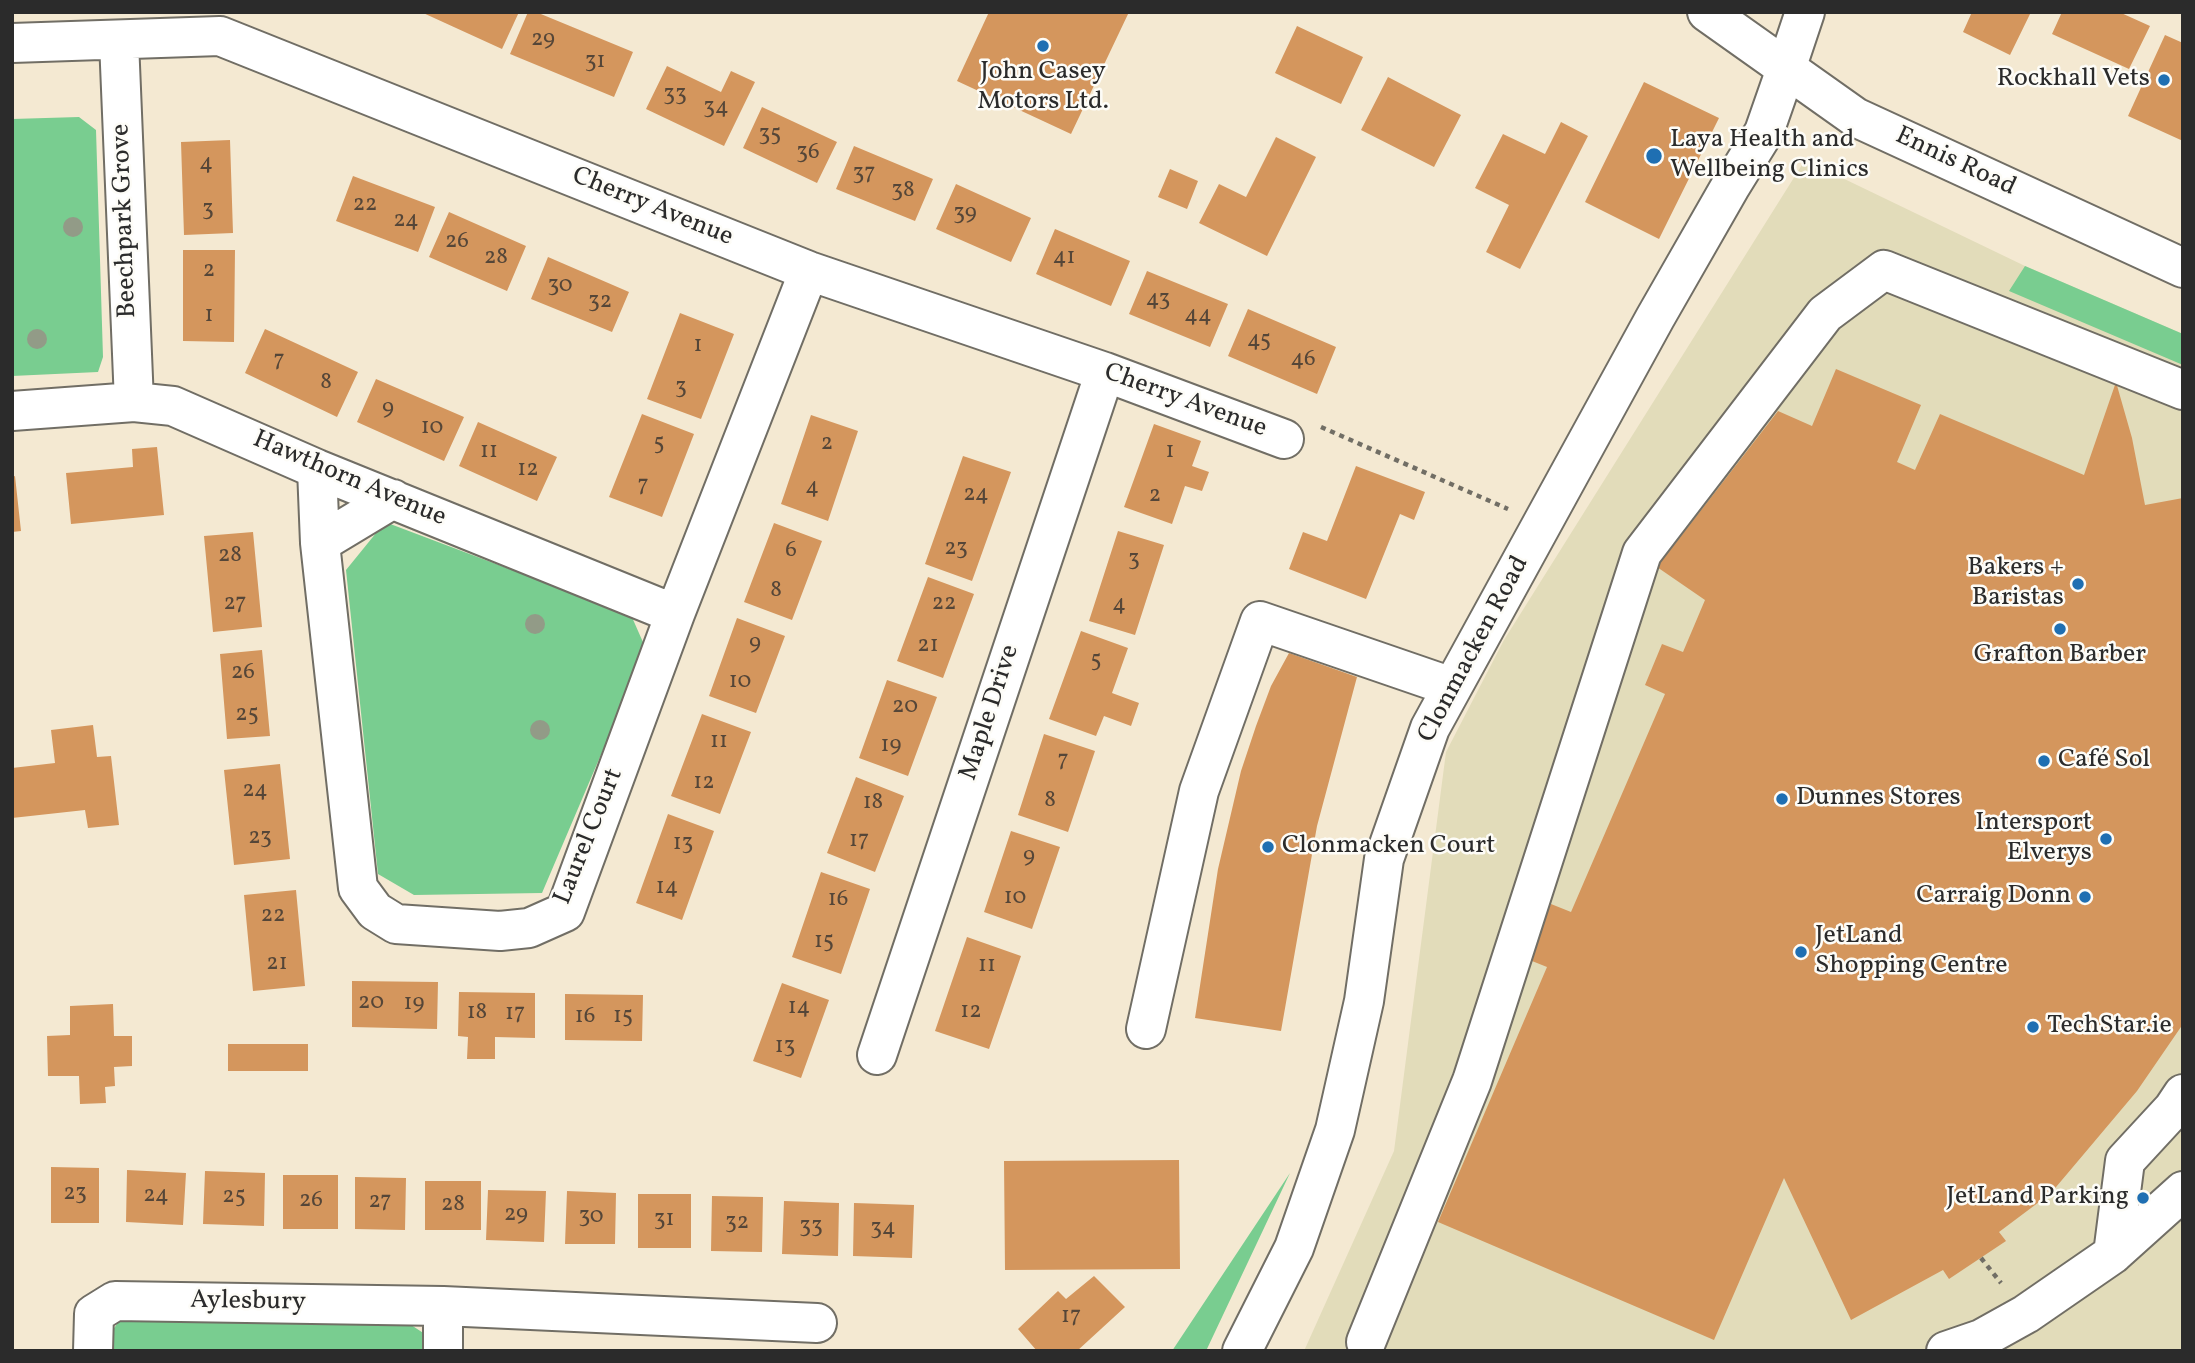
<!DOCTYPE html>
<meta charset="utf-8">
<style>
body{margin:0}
#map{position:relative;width:2195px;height:1363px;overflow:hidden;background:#f4e9d2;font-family:Vollkorn,serif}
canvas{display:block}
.frame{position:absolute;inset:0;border:14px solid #2b2b2b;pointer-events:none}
</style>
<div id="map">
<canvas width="2195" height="1363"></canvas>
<div class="frame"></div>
</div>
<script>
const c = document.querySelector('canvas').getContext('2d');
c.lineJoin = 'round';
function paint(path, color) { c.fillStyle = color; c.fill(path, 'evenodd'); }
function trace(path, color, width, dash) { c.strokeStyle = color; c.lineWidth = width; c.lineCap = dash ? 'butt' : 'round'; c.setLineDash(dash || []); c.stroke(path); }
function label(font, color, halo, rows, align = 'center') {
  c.font = font + ' Vollkorn,serif'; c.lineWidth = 5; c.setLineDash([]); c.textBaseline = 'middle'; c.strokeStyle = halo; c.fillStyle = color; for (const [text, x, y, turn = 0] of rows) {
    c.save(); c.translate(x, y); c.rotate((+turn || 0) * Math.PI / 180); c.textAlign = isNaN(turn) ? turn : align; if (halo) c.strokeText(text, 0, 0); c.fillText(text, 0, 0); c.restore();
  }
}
const built = new Path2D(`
 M1805 160 2025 266 2183 334V1351H1304L1394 1151 1446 752 1504 640Z`);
const green = new Path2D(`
 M79 117 96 130 103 357 98 372 12 376V119Z
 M2025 266 2183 334V365L2009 291Z
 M385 522 631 615 646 649 542 893 414 895 378 874 346 570Z
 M1290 1173 1206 1351H1172Z
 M124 1313 408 1323 431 1338 430 1351H111V1333Z`);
const building = new Path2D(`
 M421 12H519L502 49Z
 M528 12H536L633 52 614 97 510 54Z
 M989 12H1129L1071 134 957 81Z
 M1972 12H2031L2010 55 1963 32Z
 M2062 12H2119L2150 26 2129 69 2052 34Z
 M1297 26 1363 57 1341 104 1275 73Z
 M2165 35 2183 43V141L2128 116Z
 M667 66 721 92 731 71 755 82 724 146 646 109Z
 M1388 77 1461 115 1434 167 1361 130Z
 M1644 82 1719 118 1659 239 1585 202Z
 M762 107 837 142 817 183 743 148Z
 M1561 122 1588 136 1520 269 1486 252 1509 205 1475 188 1503 134 1545 154Z
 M1276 137 1316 157 1267 256 1199 223 1219 184 1246 197Z
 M230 140 233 233 184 235 181 142Z
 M854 146 933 179 915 221 836 189Z
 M1170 169 1198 181 1187 209 1158 197Z
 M353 176 435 207 418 252 336 221Z
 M956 184 1031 218 1011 262 936 229Z
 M449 212 526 246 507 291 429 257Z
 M1055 229 1130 261 1111 306 1036 274Z
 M183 250H235L234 342 183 341Z
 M548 257 629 292 612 332 531 299Z
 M1147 271 1228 304 1210 347 1129 314Z
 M1248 309 1336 347 1317 394 1228 356Z
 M680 313 734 334 701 419 647 399Z
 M265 329 358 372 337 417 245 373Z
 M1836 369 1921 405 1897 462 1915 470 1940 414 2084 475 2116 382 2132 438 2145 505 2183 498V1024L2137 1091 2051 1193 1999 1232 2006 1241 1949 1279 1943 1270 1851 1320 1784 1178 1714 1340 1438 1222 1547 967 1527 959 1551 904 1571 912 1665 694 1645 685 1662 644 1683 652 1705 600 1657 567 1778 411 1812 426Z
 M376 379 464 417 444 461 357 422Z
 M642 414 694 434 662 517 609 497Z
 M811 415 858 431 828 521 781 504Z
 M478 422 557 457 537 501 459 466Z
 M1154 424 1201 441 1192 466 1209 472 1202 491 1185 486 1172 524 1124 507Z
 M157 447 164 515 71 524 66 473 133 467 132 449Z
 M963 456 1011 472 972 581 925 564Z
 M1356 466 1425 492 1414 520 1400 514 1366 599 1289 569 1303 532 1327 541Z
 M15 476 21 531 12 532V477Z
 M774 523 822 541 792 620 744 602Z
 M1118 531 1164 545 1135 635 1089 621Z
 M253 532 262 627 213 632 204 536Z
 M928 577 974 594 943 678 897 661Z
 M737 618 785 636 756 713 709 696Z
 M1081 631 1128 648 1112 693 1139 703 1131 726 1104 716 1096 736 1049 719Z
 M262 650 270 736 227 739 220 654Z
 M1289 653 1357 677 1317 826 1281 1031 1195 1018 1218 869 1241 771 1256 726 1271 686Z
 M887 680 937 697 908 776 859 758Z
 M702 714 751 732 720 814 671 796Z
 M93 725 97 757 111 756 119 825 88 828 85 810 12 818V768L55 763 51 730Z
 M1044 734 1095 751 1068 832 1018 815Z
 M280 764 290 859 234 865 224 770Z
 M856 777 904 796 875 872 827 853Z
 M668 814 714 831 682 920 636 903Z
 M1011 831 1060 847 1032 929 984 912Z
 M821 872 870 889 841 974 792 957Z
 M296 890 305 986 253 991 244 895Z
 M967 937 1021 956 989 1049 935 1031Z
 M352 981 438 982 437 1029 352 1027Z
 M782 983 829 1000 801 1078 753 1061Z
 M459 992 535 993V1038L495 1037V1059H467L468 1037 458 1036Z
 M565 994 643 995 642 1041 565 1040Z
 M113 1004 114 1036H132V1066L114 1067 115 1086 105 1087 106 1103 80 1104 79 1076H48L47 1036 70 1035V1006Z
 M228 1044H308V1071H228Z
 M1179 1160 1180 1269 1005 1270 1004 1161Z
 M51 1167 99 1168V1223H51Z
 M127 1170 186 1173 183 1225 126 1222Z
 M205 1171 265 1173 264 1226 203 1224Z
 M283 1175H338V1229H283Z
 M355 1177 406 1178 405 1230 355 1229Z
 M425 1181H481V1230H425Z
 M488 1190 546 1191 544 1242 486 1240Z
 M567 1191 616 1193 615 1244H565Z
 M638 1194H691V1248H638Z
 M712 1196 763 1197 762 1252 711 1251Z
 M784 1201 839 1203 838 1256 782 1254Z
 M854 1203 914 1205 912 1258 853 1256Z
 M1094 1276 1125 1307 1077 1351H1037L1018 1329 1058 1291 1066 1299Z`);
const path = new Path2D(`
 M1321 427 1508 509
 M1981 1258 2001 1283`);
const minor = new Path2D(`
 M119 41 134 402
 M12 43 220 36 809 271 1105 372 1284 439
 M12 411 134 402 173 406 317 469 675 614
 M317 469 320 543 358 888 375 911 396 924 500 931 529 928 565 912 675 614 809 271
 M320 543 393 499
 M1146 1029 1199 791 1260 621 1452 687
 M877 1055 1105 372
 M2113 1254 2125 1161 2173 1109 2183 1094
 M443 1306V1351
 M1366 1342 1472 1081 1642 553 1825 314 1884 270 2183 390
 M93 1351 94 1314 115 1301 443 1306 817 1323
 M1242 1351 1294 1248 1335 1130 1364 1001 1384 859 1430 728 1655 318 1730 187 1764 132 1786 69
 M1946 1351 1981 1339 2026 1314 2113 1254 2183 1191`);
const major = new Path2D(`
 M1707 12 1855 117 2183 268
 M1786 69 1805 12`);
const trees = [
 [73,227],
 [37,339],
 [535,624],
 [540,730]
];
const markers = [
 [1043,46,7,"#1f6fb2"],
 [2164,80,7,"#1f6fb2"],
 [1654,156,9,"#1f6fb2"],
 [2078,584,7,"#1f6fb2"],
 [2060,629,7,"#1f6fb2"],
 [2044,761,7,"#1f6fb2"],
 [1782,799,7,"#1f6fb2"],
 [2106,839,7,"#1f6fb2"],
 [1268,847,7,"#1f6fb2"],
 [2085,897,7,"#1f6fb2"],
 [1801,952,7,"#1f6fb2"],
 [2033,1027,7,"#1f6fb2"],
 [2143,1198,7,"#1f6fb2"]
];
const numberNames = [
 ["29",543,41],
 ["31",595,63],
 ["33",675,96],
 ["34",716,109],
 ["35",770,136],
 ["36",808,154],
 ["4",206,165],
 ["37",864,175],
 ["38",903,192],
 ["22",365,206],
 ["3",208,211],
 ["39",965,215],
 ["24",406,222],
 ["26",457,243],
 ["28",496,259],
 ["41",1064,259],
 ["2",209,272],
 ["30",560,287],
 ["43",1158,301],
 ["32",600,303],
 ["1",209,317],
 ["44",1198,317],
 ["45",1259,342],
 ["1",698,347],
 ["46",1303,361],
 ["7",279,362],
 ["8",326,384],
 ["3",681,389],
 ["9",388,410],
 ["10",432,429],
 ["5",659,445],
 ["2",827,445],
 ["11",489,453],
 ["1",1170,453],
 ["12",528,471],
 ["7",643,487],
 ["4",812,489],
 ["24",976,496],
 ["2",1155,497],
 ["23",956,550],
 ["6",791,552],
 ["28",230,557],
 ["3",1134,561],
 ["8",776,592],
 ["27",235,605],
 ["22",944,605],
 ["4",1119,606],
 ["9",755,645],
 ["21",928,647],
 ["5",1096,662],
 ["26",243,674],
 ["10",740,683],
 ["20",905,708],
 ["25",247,716],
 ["11",719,743],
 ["19",891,747],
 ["7",1063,762],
 ["12",704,784],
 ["24",255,792],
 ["8",1050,802],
 ["18",873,804],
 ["23",260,839],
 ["17",859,842],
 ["13",683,845],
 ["9",1029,858],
 ["14",667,889],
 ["10",1015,899],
 ["16",838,901],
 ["22",273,917],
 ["15",824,943],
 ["21",277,965],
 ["11",987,967],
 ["20",371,1004],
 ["19",414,1005],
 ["14",799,1009],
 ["12",971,1013],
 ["18",477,1014],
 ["17",515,1015],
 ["16",585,1018],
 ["15",623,1018],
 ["13",785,1048],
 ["23",75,1195],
 ["24",156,1197],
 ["25",234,1198],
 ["26",311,1202],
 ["27",380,1203],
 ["28",453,1206],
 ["29",516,1216],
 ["30",591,1218],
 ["31",664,1221],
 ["32",737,1224],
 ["33",811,1228],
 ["34",883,1230],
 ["17",1071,1318]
];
const poiNames = [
 ["John Casey",1043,73,"center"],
 ["Motors Ltd.",1043,103,"center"],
 ["Rockhall Vets",2150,80,"right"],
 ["Laya Health and",1670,141],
 ["Wellbeing Clinics",1670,171],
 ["Bakers +",2064,569,"right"],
 ["Baristas",2064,599,"right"],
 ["Grafton Barber",2060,656,"center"],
 ["Café Sol",2058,761],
 ["Dunnes Stores",1796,799],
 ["Intersport",2092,824,"right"],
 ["Elverys",2092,854,"right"],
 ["Clonmacken Court",1282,847],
 ["Carraig Donn",2071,897,"right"],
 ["JetLand",1815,937],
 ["Shopping Centre",1815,967],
 ["TechStar.ie",2047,1027],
 ["JetLand Parking",2129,1198,"right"]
];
const streetNames = [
 ["Ennis Road",1955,163,25],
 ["Cherry Avenue",652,208,22],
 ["Beechpark Grove",126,221,-92],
 ["Cherry Avenue",1185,402,20],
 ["Hawthorn Avenue",349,480,23],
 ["Clonmacken Road",1475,650,-62],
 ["Maple Drive",991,713,-72],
 ["Laurel Court",590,837,-68],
 ["Aylesbury",248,1303,1]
];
paint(built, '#e2dcba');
paint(green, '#79cd90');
paint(building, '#d4965d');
trace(minor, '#716e65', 42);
trace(major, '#716e65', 42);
trace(path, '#716e65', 4.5, [5, 5]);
trace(minor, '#fff', 38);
trace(major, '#fff', 38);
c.fillStyle = '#929b87';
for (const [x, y] of trees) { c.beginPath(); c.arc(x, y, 10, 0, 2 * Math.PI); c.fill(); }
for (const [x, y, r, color] of markers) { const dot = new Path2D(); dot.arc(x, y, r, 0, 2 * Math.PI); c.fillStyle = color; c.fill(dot); trace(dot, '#fdfcf7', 2.5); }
label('23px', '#554638', null, numberNames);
label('26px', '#2b2b2b', '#fdfcf7', poiNames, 'left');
label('26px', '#2b2b2b', '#fdfcf7', streetNames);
</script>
